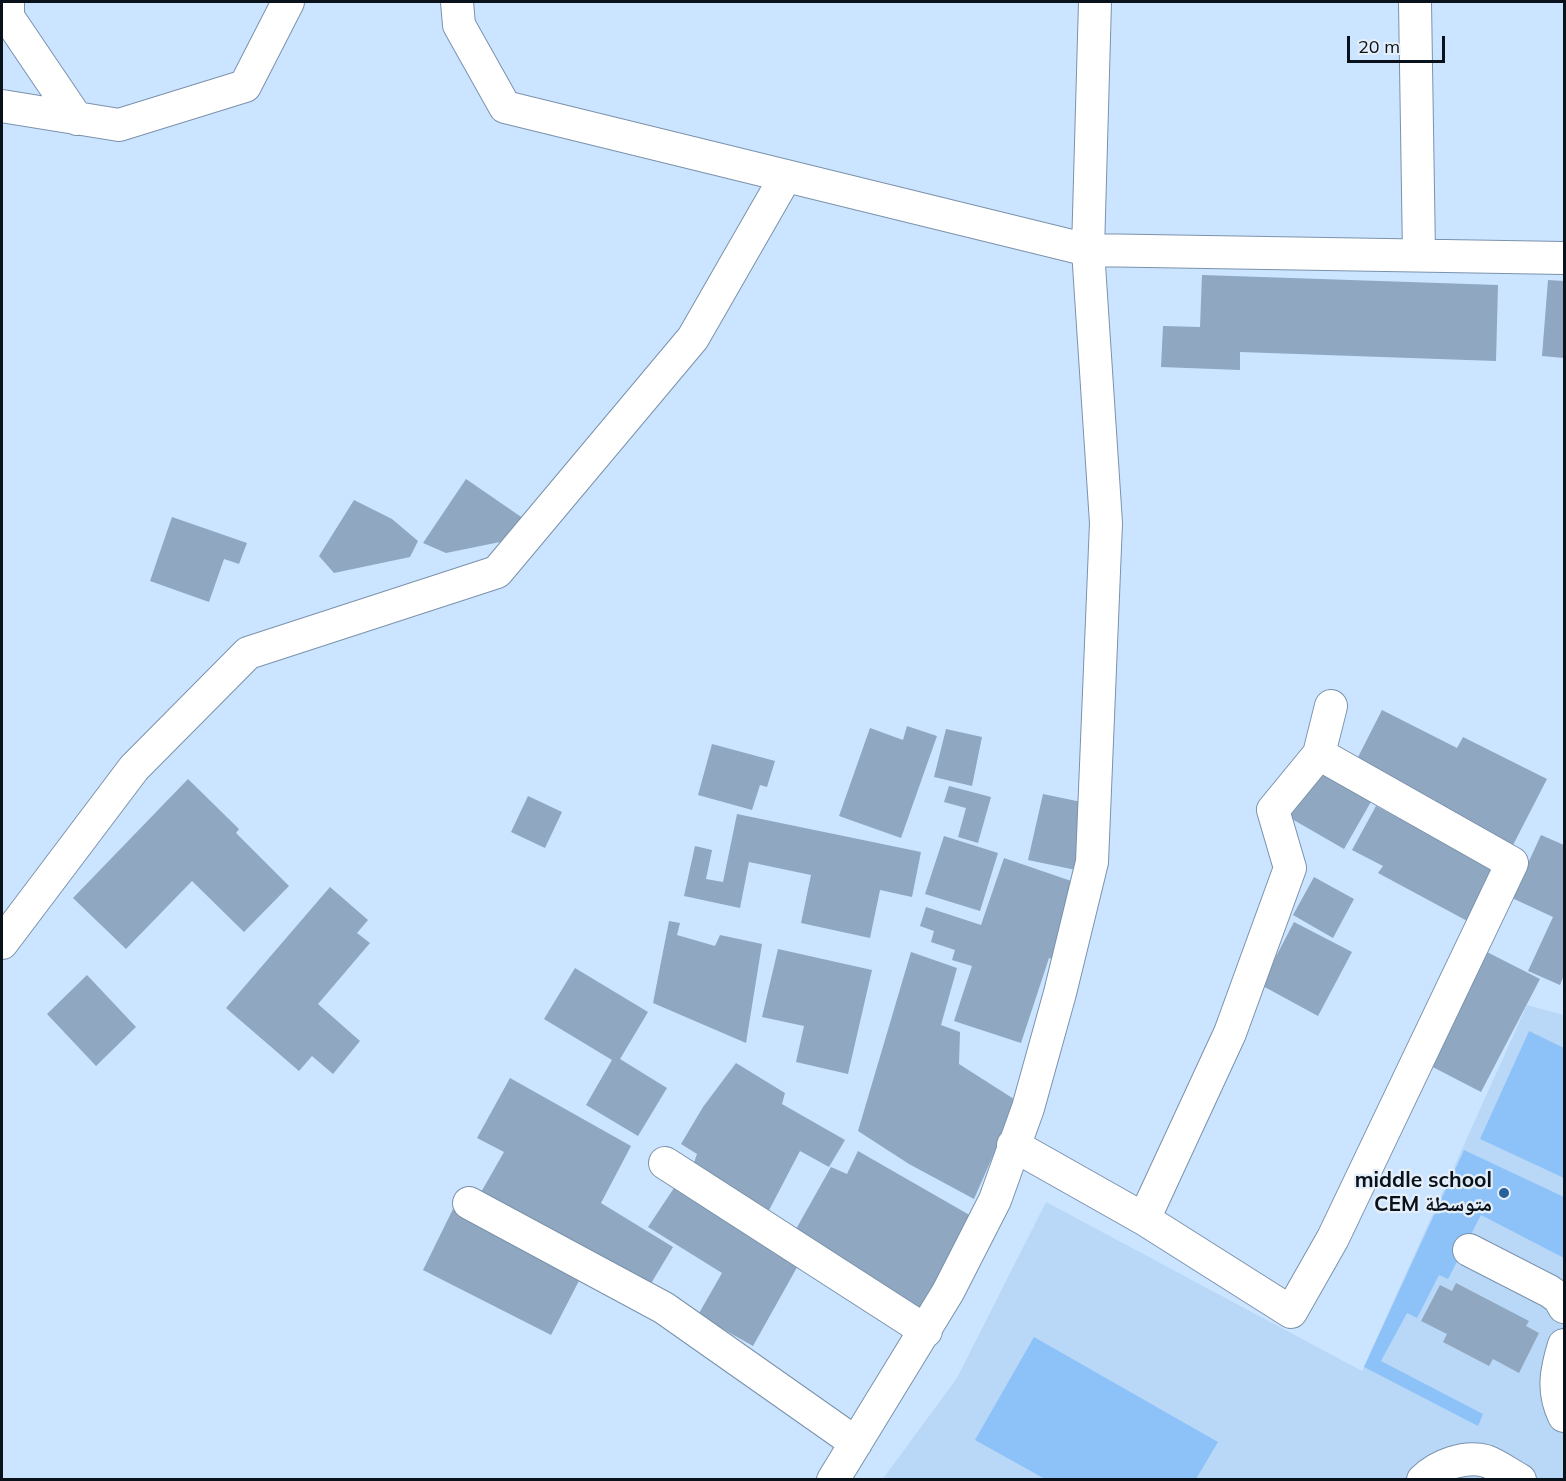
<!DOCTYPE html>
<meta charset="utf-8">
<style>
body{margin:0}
#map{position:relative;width:1566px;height:1481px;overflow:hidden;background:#cbe4ff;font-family:Mulish,sans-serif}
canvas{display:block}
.frame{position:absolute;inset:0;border:3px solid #09111a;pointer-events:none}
.scale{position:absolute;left:1347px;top:36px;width:98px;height:27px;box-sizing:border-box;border:3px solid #09111a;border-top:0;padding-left:8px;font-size:18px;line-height:21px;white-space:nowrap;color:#09111a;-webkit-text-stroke:4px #e5effa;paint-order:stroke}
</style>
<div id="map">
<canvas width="1566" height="1481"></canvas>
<div class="frame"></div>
<div class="scale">20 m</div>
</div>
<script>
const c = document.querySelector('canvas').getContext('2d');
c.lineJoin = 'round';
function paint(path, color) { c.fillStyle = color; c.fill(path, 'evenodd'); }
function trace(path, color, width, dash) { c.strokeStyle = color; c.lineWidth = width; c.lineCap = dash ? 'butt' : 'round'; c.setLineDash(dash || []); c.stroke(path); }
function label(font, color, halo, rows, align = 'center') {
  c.font = font + ' Mulish,"Noto Naskh Arabic",sans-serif'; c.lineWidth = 4.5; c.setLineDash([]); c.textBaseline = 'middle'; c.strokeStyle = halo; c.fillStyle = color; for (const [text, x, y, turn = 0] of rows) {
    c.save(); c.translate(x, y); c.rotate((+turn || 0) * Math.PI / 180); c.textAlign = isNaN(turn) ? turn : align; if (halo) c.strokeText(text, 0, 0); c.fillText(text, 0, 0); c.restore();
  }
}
const built = new Path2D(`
 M1527 1005 1564 1015V1479L882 1480 957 1378 1046 1202 1362 1371Z`);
const green = new Path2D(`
 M1529 1031 1564 1048V1178L1480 1139Z
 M1464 1150 1564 1197V1258L1481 1215 1448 1279 1439 1275 1417 1318 1407 1313 1381 1361 1483 1414 1478 1426 1364 1367Z
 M1034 1337 1218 1442 1196 1479H1045L975 1440Z`);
const building = new Path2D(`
 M1202 275 1498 285 1496 361 1240 352V370L1161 367 1163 326 1200 327Z
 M1548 280 1564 281V358L1542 356Z
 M466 479 530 523 505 541 446 553 423 543Z
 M354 500 392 519 418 541 410 557 334 573 319 556Z
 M172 517 247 543 239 564 224 559 209 602 150 581Z
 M1382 710 1457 748 1463 737 1547 779 1513 845 1354 765Z
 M907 726 937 736 901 838 839 816 870 728 903 740Z
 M946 729 982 737 972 786 934 777Z
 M712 744 775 761 767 787 760 785 752 810 698 795Z
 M1312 767 1372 800 1344 849 1285 815Z
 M188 779 239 829 236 833 289 886 244 932 192 881 126 949 73 898Z
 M949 786 991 797 978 843 958 837 966 808 944 802Z
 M1043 794 1091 804 1076 870 1028 860Z
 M528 796 562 812 545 848 511 832Z
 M1376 806 1498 871 1471 923 1378 873 1383 866 1352 850Z
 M737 814 921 852 912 897 880 890 870 938 801 923 811 875 749 862 740 908 684 896 695 846 712 850 706 879 723 882Z
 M1541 835 1564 845V975L1560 985 1528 971 1553 917 1512 898Z
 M944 836 998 853 980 911 925 894Z
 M1004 858 1083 885 1062 962 1049 958 1021 1043 954 1021 972 966 952 960 955 950 931 942 934 931 920 926 926 907 981 925Z
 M1314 877 1354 899 1333 938 1293 915Z
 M330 887 368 920 357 933 370 943 318 1004 360 1041 333 1074 312 1056 299 1071 226 1008Z
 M669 921 680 923 677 935 715 946 720 935 762 944 746 1043 653 1003Z
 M1294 922 1352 952 1318 1016 1261 985Z
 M778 949 872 970 848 1074 796 1062 804 1026 762 1017Z
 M1483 950 1540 979 1481 1092 1425 1063Z
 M911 952 957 968 941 1025 960 1032 959 1064 1017 1101 974 1199 909 1164 858 1131Z
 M575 968 648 1012 620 1059 667 1088 638 1136 586 1105 612 1060 544 1019Z
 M87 975 136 1027 96 1066 47 1014Z
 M736 1063 785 1093 782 1104 845 1140 829 1167 800 1151 766 1216 690 1174 697 1154 681 1144 703 1107Z
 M510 1078 631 1146 601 1203 673 1247 647 1290 480 1194 504 1152 477 1138Z
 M858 1151 973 1217 923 1316 791 1238 831 1167 847 1174Z
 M676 1185 800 1262 753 1346 698 1315 722 1273 648 1227Z
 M453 1209 582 1275 551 1335 423 1270Z
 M1456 1283 1529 1321 1526 1326 1539 1333 1519 1373 1493 1359 1489 1366 1443 1342 1447 1334 1421 1321 1440 1285 1452 1291Z`);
const minor = new Path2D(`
 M8 2V17L77 119
 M457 2 459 25 505 107 1088 250 1564 258
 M1415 2 1419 255
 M2 106 119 125 245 86 288 2
 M2 943 134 768 248 653 497 572 693 338 786 176
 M1013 1145 1144 1219 1230 1033 1290 868 1273 810 1319 754 1331 706
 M665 1163 926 1331
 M469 1203 664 1308 856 1443
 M1144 1219 1291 1312 1333 1238 1512 863 1319 754
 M1469 1250 1549 1291 1559 1298 1564 1307
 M1564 1345C1556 1371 1552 1391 1564 1416
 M833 1480 948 1292 995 1200 1028 1108 1060 993 1092 862 1106 523 1088 250 1095 2
 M1423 1480C1438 1465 1465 1455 1486 1461 1497 1465 1509 1474 1520 1480`);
const markers = [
 [1504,1193,6,"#266199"]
];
const poiNames = [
 ["middle school",1492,1181],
 ["CEM متوسطة",1492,1205]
];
paint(built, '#b9d8f8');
paint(green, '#8dc2f8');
paint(building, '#8fa7c1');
trace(minor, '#7b92ab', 34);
trace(minor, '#fff', 32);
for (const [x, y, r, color] of markers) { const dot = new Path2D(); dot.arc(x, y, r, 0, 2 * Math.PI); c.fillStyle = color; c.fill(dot); trace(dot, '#e5effa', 2); }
label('bold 21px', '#09111a', '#e5effa', poiNames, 'right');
</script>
